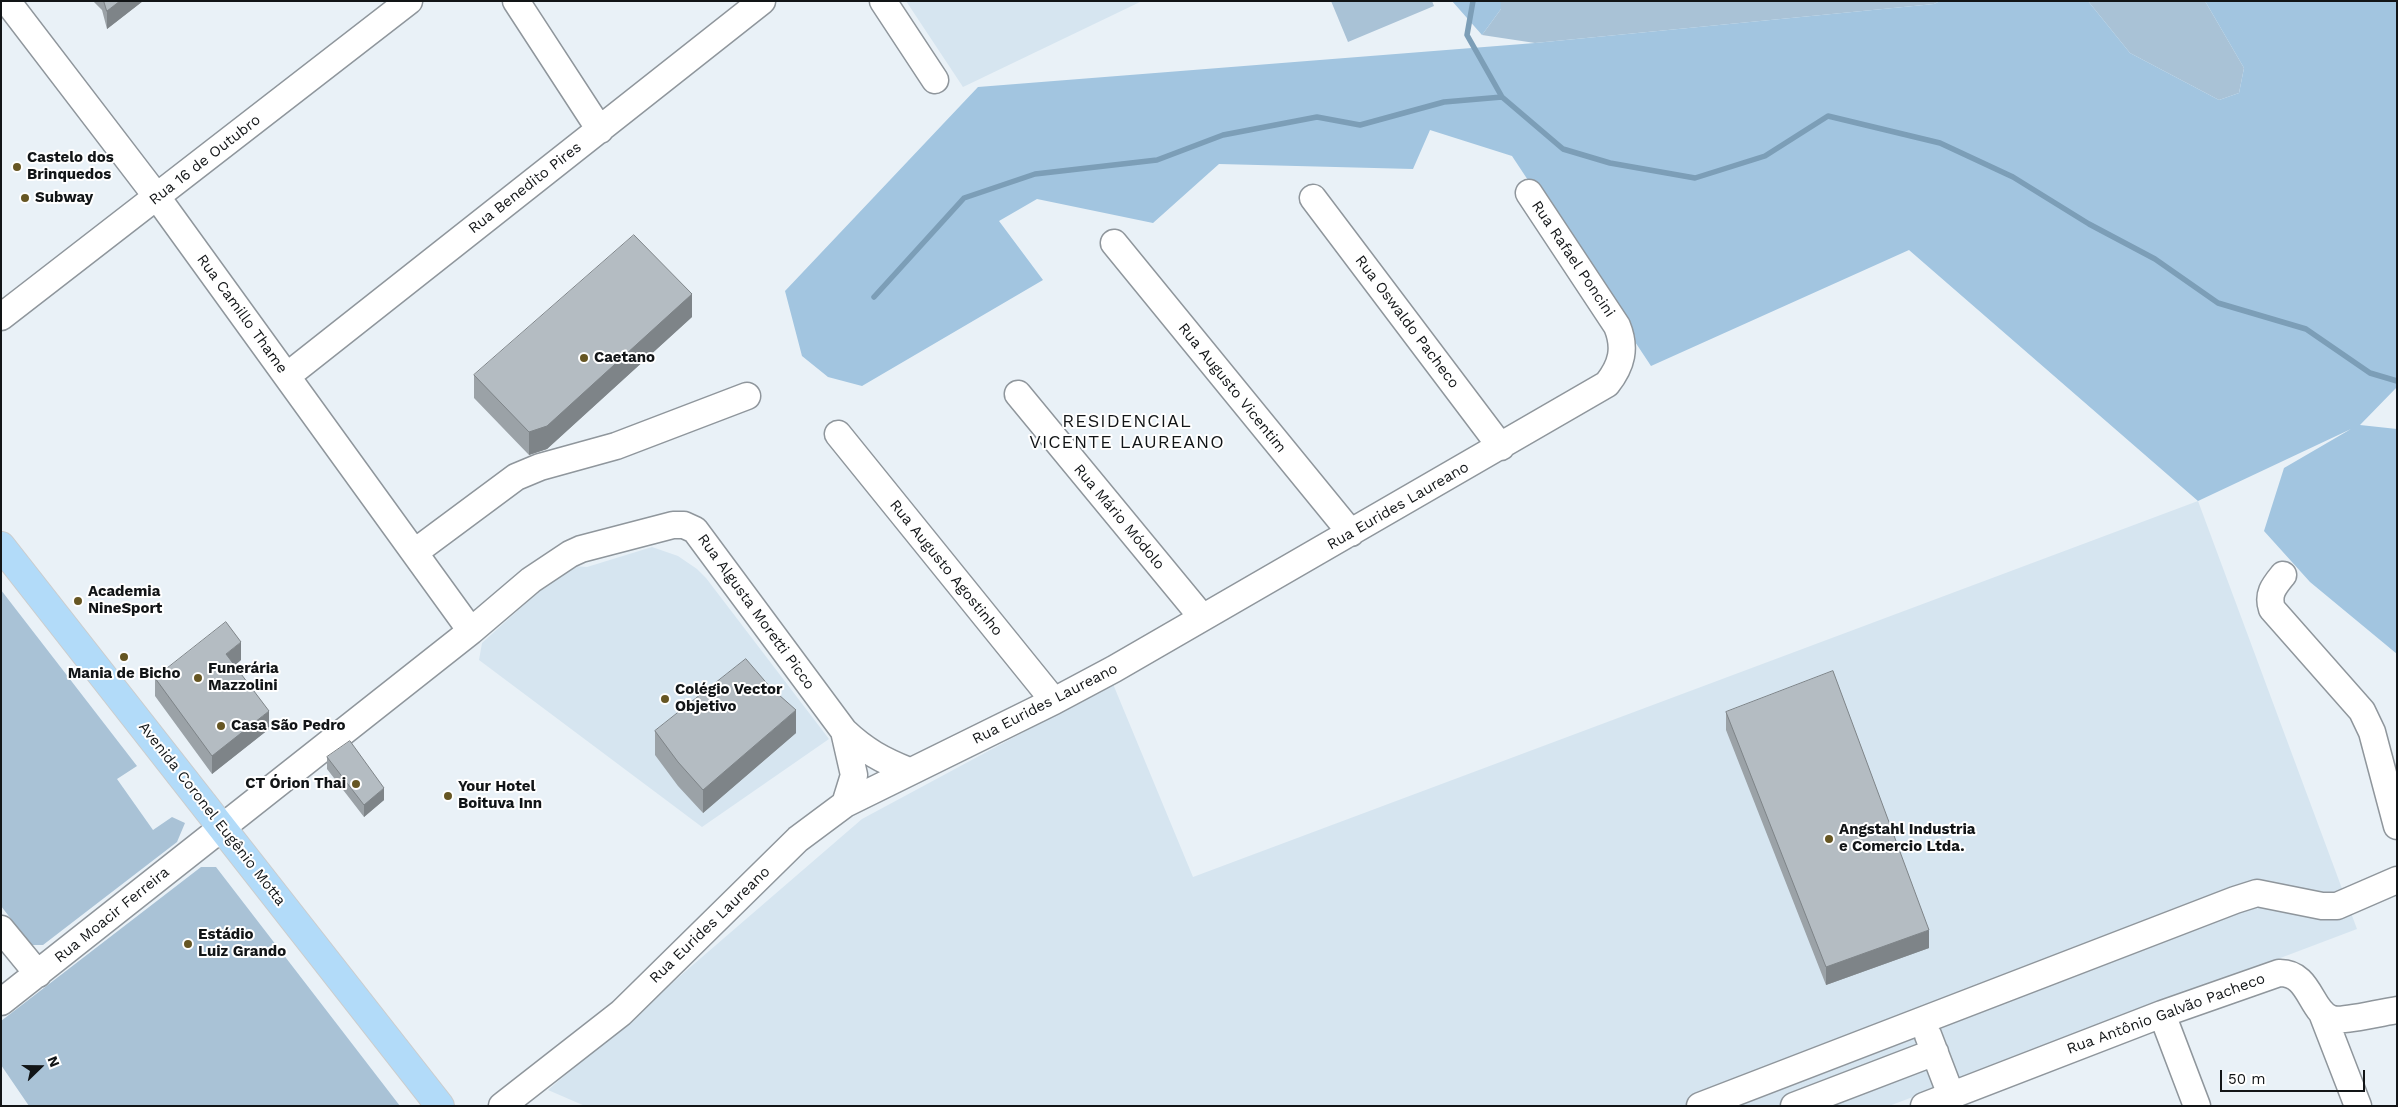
<!DOCTYPE html>
<meta charset="utf-8">
<style>
body{margin:0}
#map{position:relative;width:2398px;height:1107px;overflow:hidden;background:#e9f1f7;font-family:"Work Sans",sans-serif}
canvas{display:block}
.frame{position:absolute;inset:0;border:2px solid #121517;pointer-events:none}
.north{position:absolute;left:15px;top:1042px;width:50px;height:50px;-webkit-text-stroke:4px #fff;paint-order:stroke;rotate:68deg;font-size:14px;font-weight:700;line-height:20px;text-align:center;color:#121517}
.north::after{content:'';display:block;margin:auto;width:18px;height:22px;background:#121517;clip-path:polygon(50% 0,100% 100%,50% 72%,0 100%)}
.scale{position:absolute;left:2220px;top:1070px;width:145px;height:22px;box-sizing:border-box;border:2px solid #121517;border-top:0;padding-left:6px;font-size:15px;line-height:18px;white-space:nowrap;color:#121517;-webkit-text-stroke:4px #fff;paint-order:stroke}
</style>
<div id="map">
<canvas width="2398" height="1107"></canvas>
<div class="frame"></div>
<div class="north">N</div>
<div class="scale">50 m</div>
</div>
<script>
const c = document.querySelector('canvas').getContext('2d');
c.lineJoin = 'round';
function paint(path, color) { c.fillStyle = color; c.fill(path, 'evenodd'); }
function trace(path, color, width, dash) { c.strokeStyle = color; c.lineWidth = width; c.lineCap = dash ? 'butt' : 'round'; c.setLineDash(dash || []); c.stroke(path); }
function label(font, color, halo, rows, align = 'center') {
  c.font = font + ' "Work Sans",sans-serif'; c.lineWidth = 4; c.setLineDash([]); c.textBaseline = 'middle'; c.strokeStyle = halo; c.fillStyle = color; for (const [text, x, y, turn = 0] of rows) {
    c.save(); c.translate(x, y); c.rotate((+turn || 0) * Math.PI / 180); c.textAlign = isNaN(turn) ? turn : align; if (halo) c.strokeText(text, 0, 0); c.fillText(text, 0, 0); c.restore();
  }
}
const built = new Path2D(`
 M906 1H1140V2L963 87Z
 M2198 501 2357 929 1889 1106H585L548 1090 862 819 1113 684 1193 877Z
 M652 547 678 556 697 569 706 578 829 739 702 827 479 660 482 643 537 593 573 566 587 567Z`);
const green = new Path2D(`
 M1331 1H1432L1434 6 1348 42Z
 M1501 1H1940L1934 4 1535 43 1482 35 1501 9Z
 M2088 1H2205L2244 68 2239 93 2219 100 2130 53Z
 M1 590 137 766 117 779 153 830 172 817 185 823 177 842 43 945H31L1 906Z
 M201 867H216L400 1106H29L1 1065V1021Z`);
const forest = new Path2D(`
 M1452 1H1501V9L1482 35Z
 M1940 1H2088L2130 53 2219 100 2239 93 2244 68 2205 1H2397V387L2360 425 2397 429V654L2310 582 2264 531 2284 468 2351 429 2198 501 1909 250 1651 366 1512 156 1430 130 1413 169 1219 164 1153 223 1037 199 999 221 1043 280 862 386 828 377 802 356 785 291 978 87 1535 43 1934 4Z`);
const stream = new Path2D(`
 M1473 1 1467 35 1502 97 1563 149 1610 163 1695 178 1765 156 1828 116 1940 143 2013 177 2089 224 2155 259 2218 303 2306 329 2370 373 2397 381
 M874 297 964 198 1035 174 1157 160 1223 135 1317 117 1360 125 1444 102 1502 97`);
const minor = new Path2D(`
 M7 1 157 197 471 631
 M516 1 600 130
 M883 1 935 80
 M1313 198 1501 447
 M1114 243 1351 533
 M1 317 409 1
 M287 376 762 1
 M1018 394 1202 617
 M838 434 1054 701
 M415 552 516 477 540 467 616 446 747 396
 M2283 575C2274 586 2267 594 2272 609L2362 711 2372 732 2397 826
 M844 731 854 775 845 804
 M1 929 38 974
 M1 1002 471 631 531 580 570 554 581 549 673 525H684L695 530 844 731C865 751 882 760 909 771
 M2322 1013 2358 1106
 M2162 1014 2197 1106
 M1928 1035 1951 1095
 M502 1106 621 1013 798 839 845 804 1054 701 1114 669 1607 384C1622 365 1626 348 1617 326L1529 193
 M1700 1106 2235 900 2257 893 2322 906H2337L2397 880
 M1794 1106 1935 1052
 M1924 1106 2162 1014 2279 973C2311 972 2310 1013 2332 1019 2342 1022 2384 1012 2397 1010`);
const major = new Path2D(`
 M1 546 440 1106`);
const wall = new Path2D(`
 M93 1H143L107 29 102 10Z
 M692 317 547 449 529 455 474 398V375Z
 M241 660 234 666 269 729 212 774 155 696V678Z
 M1726 712 1929 948 1826 985 1726 730Z
 M655 731 796 733 703 813 678 786 655 755Z
 M327 757 384 800 364 817 327 769Z`);
const shadedWall = new Path2D(`
 M120 1H143L107 29V11Z
 M692 294V317L547 449 529 455V432Z
 M241 642V660L226 672V654Z
 M796 710V733L703 813V790Z
 M269 711V729L212 774V756Z
 M384 788V800L364 817V805Z
 M1929 930V948L1826 985V967Z`);
const building = new Path2D(`
 M104 1H120L107 11Z
 M634 235 692 294 547 426 529 432 474 375Z
 M226 622 241 642 226 654 269 711 212 756 155 678Z
 M746 659 770 687 796 710 703 790 678 762 655 731Z
 M1833 671 1929 930 1826 967 1726 712Z
 M350 741 384 788 364 805 327 757Z`);
const markers = [
 [17,167,5,"#665623"],
 [25,198,5,"#665623"],
 [584,358,5,"#665623"],
 [78,601,5,"#665623"],
 [124,657,5,"#665623"],
 [198,678,5,"#665623"],
 [665,699,5,"#665623"],
 [221,726,5,"#665623"],
 [356,784,5,"#665623"],
 [448,796,5,"#665623"],
 [1829,839,5,"#665623"],
 [188,944,5,"#665623"]
];
const poiNames = [
 ["Castelo dos",27,158],
 ["Brinquedos",27,175],
 ["Subway",35,198],
 ["Caetano",594,358],
 ["Academia",88,592],
 ["NineSport",88,609],
 ["Funerária",208,669],
 ["Mazzolini",208,686],
 ["Mania de Bicho",124,674,"center"],
 ["Colégio Vector",675,690],
 ["Objetivo",675,707],
 ["Casa São Pedro",231,726],
 ["CT Órion Thai",346,784,"right"],
 ["Your Hotel",458,787],
 ["Boituva Inn",458,804],
 ["Angstahl Industria",1839,830],
 ["e Comercio Ltda.",1839,847],
 ["Estádio",198,935],
 ["Luiz Grando",198,952]
];
const streetNames = [
 ["Rua 16 de Outubro",205,160,-38],
 ["Rua Benedito Pires",525,188,-38],
 ["Rua Rafael Poncini",1573,259,56],
 ["Rua Camillo Thame",242,314,54],
 ["Rua Oswaldo Pacheco",1407,322,53],
 ["Rua Augusto Vicentim",1232,388,51],
 ["Rua Eurides Laureano",1398,506,-30],
 ["Rua Mário Módolo",1119,517,50],
 ["Rua Augusto Agostinho",946,568,51],
 ["Rua Algusta Moretti Picco",756,612,54],
 ["Rua Eurides Laureano",1045,704,-27],
 ["Avenida Coronel Eugênio Motta",212,814,52],
 ["Rua Moacir Ferreira",112,915,-39],
 ["Rua Eurides Laureano",710,925,-44],
 ["Rua Antônio Galvão Pacheco",2166,1014,-20]
];
const quarterNames = [
 ["RESIDENCIAL",1127,422],
 ["VICENTE LAUREANO",1127,443]
];
paint(built, '#d6e5f0');
paint(green, '#a9c2d6');
paint(forest, '#a2c5e0');
trace(stream, '#7c9eb7', 5.5);
trace(minor, '#8f969c', 29);
trace(major, '#cbcccc', 30);
trace(minor, '#fff', 26);
trace(major, '#b2dbf9', 28);
paint(wall, '#9ba2a7');
paint(shadedWall, '#7e8488');
paint(building, '#b4bcc2');
trace(building, '#7e8488', 1);
for (const [x, y, r, color] of markers) { const dot = new Path2D(); dot.arc(x, y, r, 0, 2 * Math.PI); c.fillStyle = color; c.fill(dot); trace(dot, '#fff', 2); }
label('bold 15px', '#121517', '#fff', poiNames, 'left');
label('15px', '#121517', '#fff', streetNames);
c.letterSpacing = '1px';
label('18px', '#121517', '#fff', quarterNames);
c.letterSpacing = '0px';
</script>
